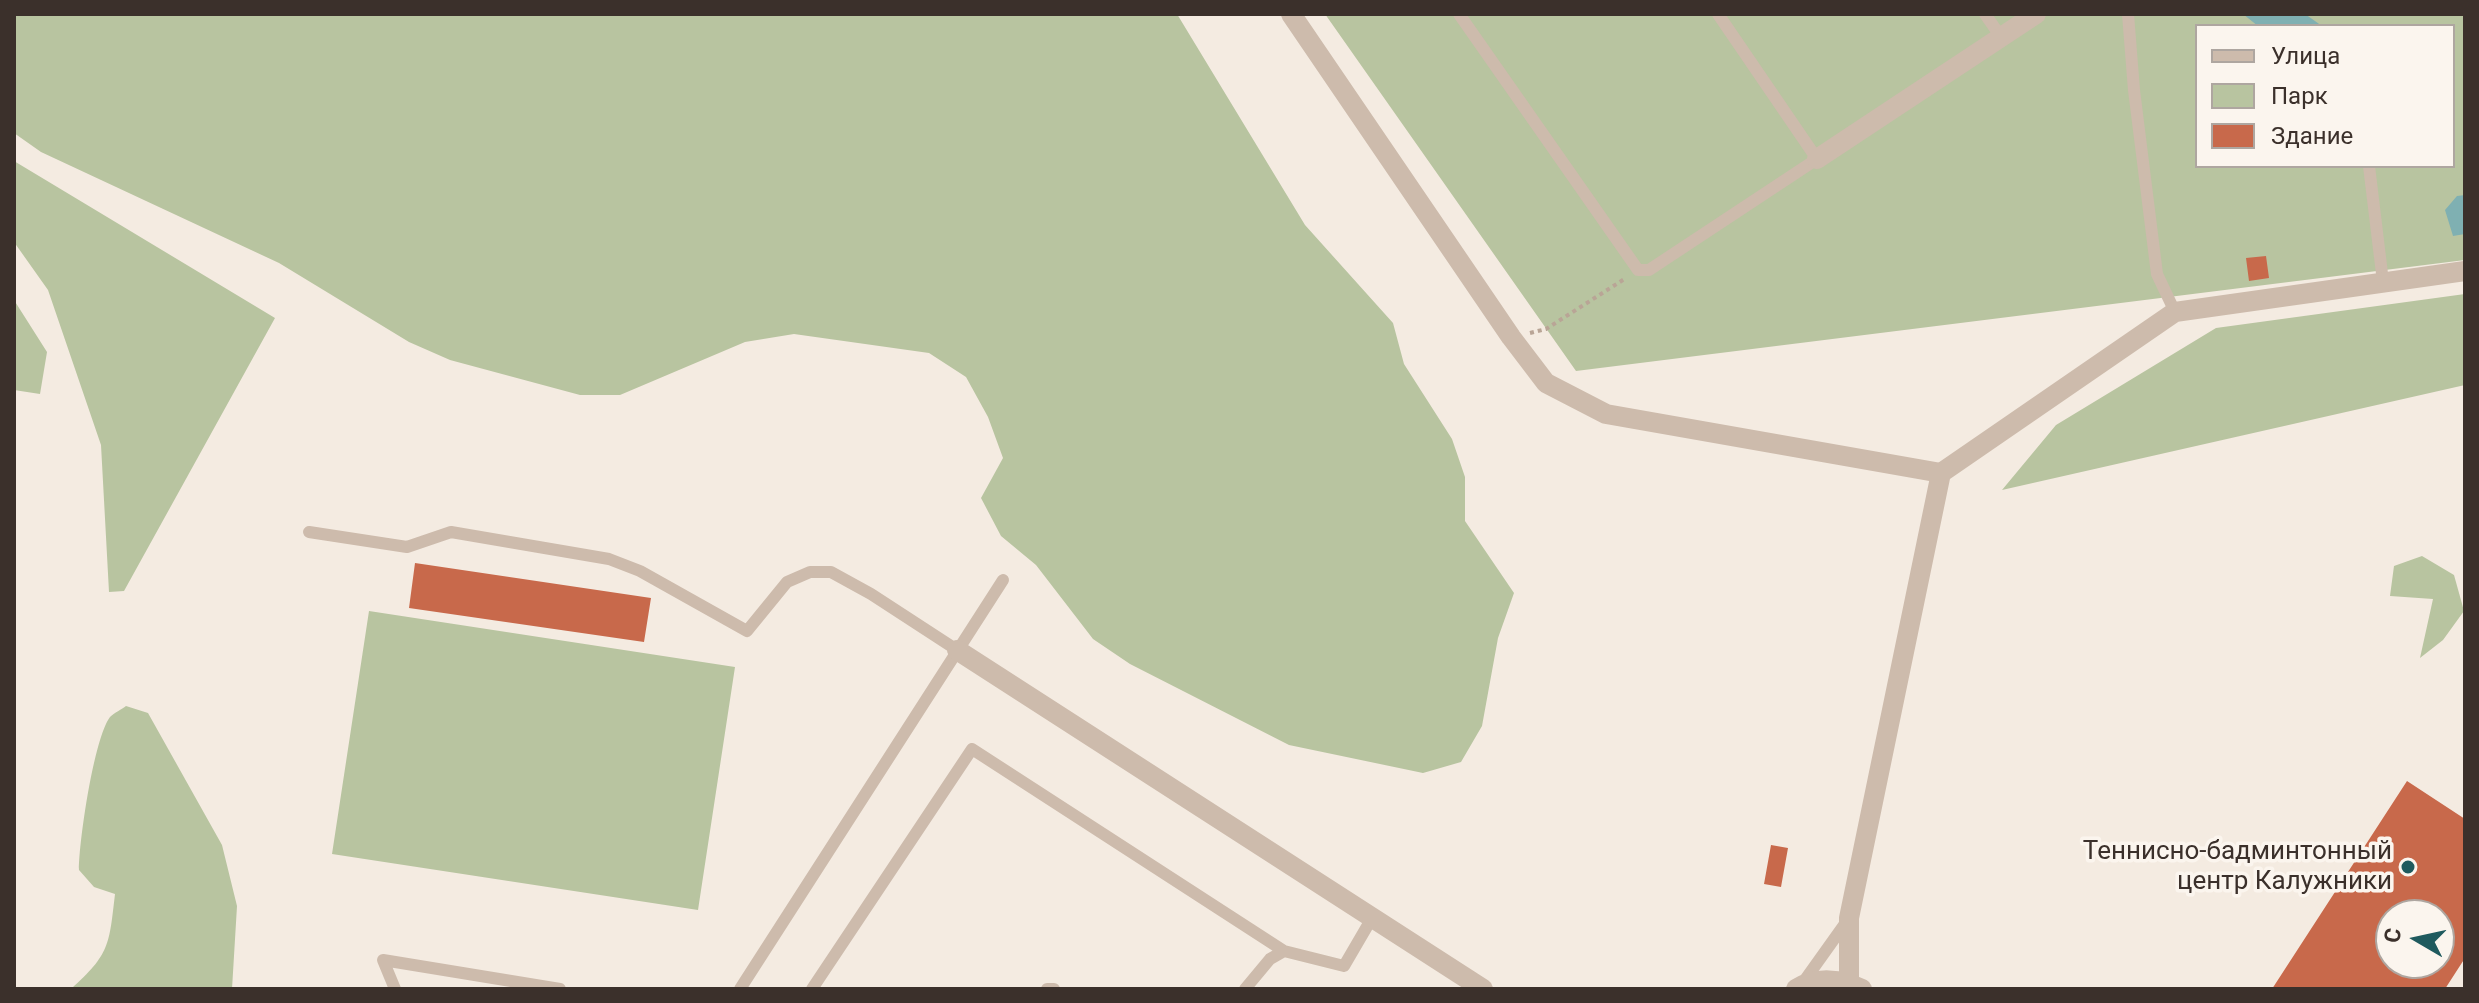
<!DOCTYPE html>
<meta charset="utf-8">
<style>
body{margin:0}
#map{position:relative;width:2479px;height:1003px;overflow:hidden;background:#f4ebe1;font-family:Roboto,sans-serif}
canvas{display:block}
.frame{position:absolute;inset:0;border:16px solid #3b302b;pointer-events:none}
.legend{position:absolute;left:2195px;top:24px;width:260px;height:144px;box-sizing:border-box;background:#fbf5ee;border:2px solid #aea6a0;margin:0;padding:10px 14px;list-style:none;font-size:24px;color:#3b302b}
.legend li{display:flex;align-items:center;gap:16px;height:40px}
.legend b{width:40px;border:2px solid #aea6a0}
.north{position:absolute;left:2375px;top:899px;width:80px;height:80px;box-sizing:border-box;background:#fbf5ee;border:2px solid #aea6a0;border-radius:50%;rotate:279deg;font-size:22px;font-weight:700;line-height:32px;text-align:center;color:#3b302b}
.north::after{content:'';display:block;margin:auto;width:28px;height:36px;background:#1f5a5e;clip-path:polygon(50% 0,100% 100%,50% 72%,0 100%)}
</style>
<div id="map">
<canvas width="2479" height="1003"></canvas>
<div class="frame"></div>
<ul class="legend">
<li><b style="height:10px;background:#cdbbac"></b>Улица</li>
<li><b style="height:22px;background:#b8c4a0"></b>Парк</li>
<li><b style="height:22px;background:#c8694b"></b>Здание</li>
</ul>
<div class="north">С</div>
</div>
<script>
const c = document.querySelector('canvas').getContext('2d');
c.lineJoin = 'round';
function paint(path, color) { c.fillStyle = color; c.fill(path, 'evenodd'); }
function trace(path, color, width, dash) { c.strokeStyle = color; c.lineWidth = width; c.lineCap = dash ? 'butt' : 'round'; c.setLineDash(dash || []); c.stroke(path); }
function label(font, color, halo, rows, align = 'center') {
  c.font = font + ' Roboto,sans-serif'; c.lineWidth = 7; c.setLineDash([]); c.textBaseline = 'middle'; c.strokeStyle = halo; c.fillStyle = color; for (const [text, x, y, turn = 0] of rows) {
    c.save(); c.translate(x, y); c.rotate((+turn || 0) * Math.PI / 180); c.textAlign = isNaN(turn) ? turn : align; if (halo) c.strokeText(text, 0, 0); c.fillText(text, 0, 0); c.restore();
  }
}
const green = new Path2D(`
 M14 14H1177L1305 225 1393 323 1404 364 1452 439 1465 477V521L1514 593 1498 638 1482 726 1461 762 1423 773 1289 745 1130 664 1093 639 1036 565 1001 536 981 498 1003 458 988 417 966 377 929 353 794 334 745 342 620 395H580L450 360 409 342 279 263 41 152 14 133Z
 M1325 14H2465V260L1576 371ZM2197 26H2453V166H2197Z
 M14 161 275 318 124 591 109 592 101 445 48 290 14 242Z
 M2465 294V385L2002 490 2056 425 2216 328Z
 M14 300 47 352 40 394 14 390Z
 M2422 556 2454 575 2464 611 2443 640 2420 658 2433 599 2390 596 2394 566Z
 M369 611 735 667 698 910 332 854Z
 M126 706 148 713 222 845 237 906 232 989H71C110 954 109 945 115 894L94 887 79 870C79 841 94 738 110 717 114 713 122 709 126 706Z`);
const water = new Path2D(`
 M2243 14H2305L2322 26H2258Z
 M2465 195V234L2453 236 2445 210 2457 196Z`);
const building = new Path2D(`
 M2266 256 2269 278 2249 281 2246 258Z
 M415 563 651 598 644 642 409 608Z
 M2407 781 2465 819V958L2445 989H2272ZM2391 915H2439V963H2391Z
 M1771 845 1788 848 1781 887 1764 884Z`);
const path = new Path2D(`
 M1530 333 1546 329 1626 278`);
const service = new Path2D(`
 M1459 14 1638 270H1649L1817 159 1718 14
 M1985 14 2001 37
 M2128 14 2134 90 2157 274 2175 312
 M2369 166 2383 282
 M309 532 407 547 451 532 609 559 640 571 747 631 787 582 810 572H831L871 594 957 650
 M1802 984 1847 921
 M395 989 383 960 560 989
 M740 989 1003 580
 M812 989 972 749 1284 951
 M1047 989H1054
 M1245 989 1270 959 1284 951 1344 966 1372 918`);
const minor = new Path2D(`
 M1291 14 1511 337 1546 383 1606 414 1941 473 2175 312 2465 271
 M1817 159 2036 14
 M957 650 1483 989
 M1849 982V918L1941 473
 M1796 989C1816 976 1842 979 1862 989`);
const markers = [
 [2408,867,8,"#1f5a5e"]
];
const poiNames = [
 ["Теннисно-бадминтонный",2392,852],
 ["центр Калужники",2392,882]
];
paint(green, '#b8c4a0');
paint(water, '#7fb0b2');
paint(building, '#c8694b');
trace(path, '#b9a596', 4, [4, 4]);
trace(service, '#cdbbac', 12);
trace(minor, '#cdbbac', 20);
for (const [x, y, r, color] of markers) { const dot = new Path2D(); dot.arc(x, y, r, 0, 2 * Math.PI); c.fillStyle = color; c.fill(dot); trace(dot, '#fbf5ee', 3); }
label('26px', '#3b302b', '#fbf5ee', poiNames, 'right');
</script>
